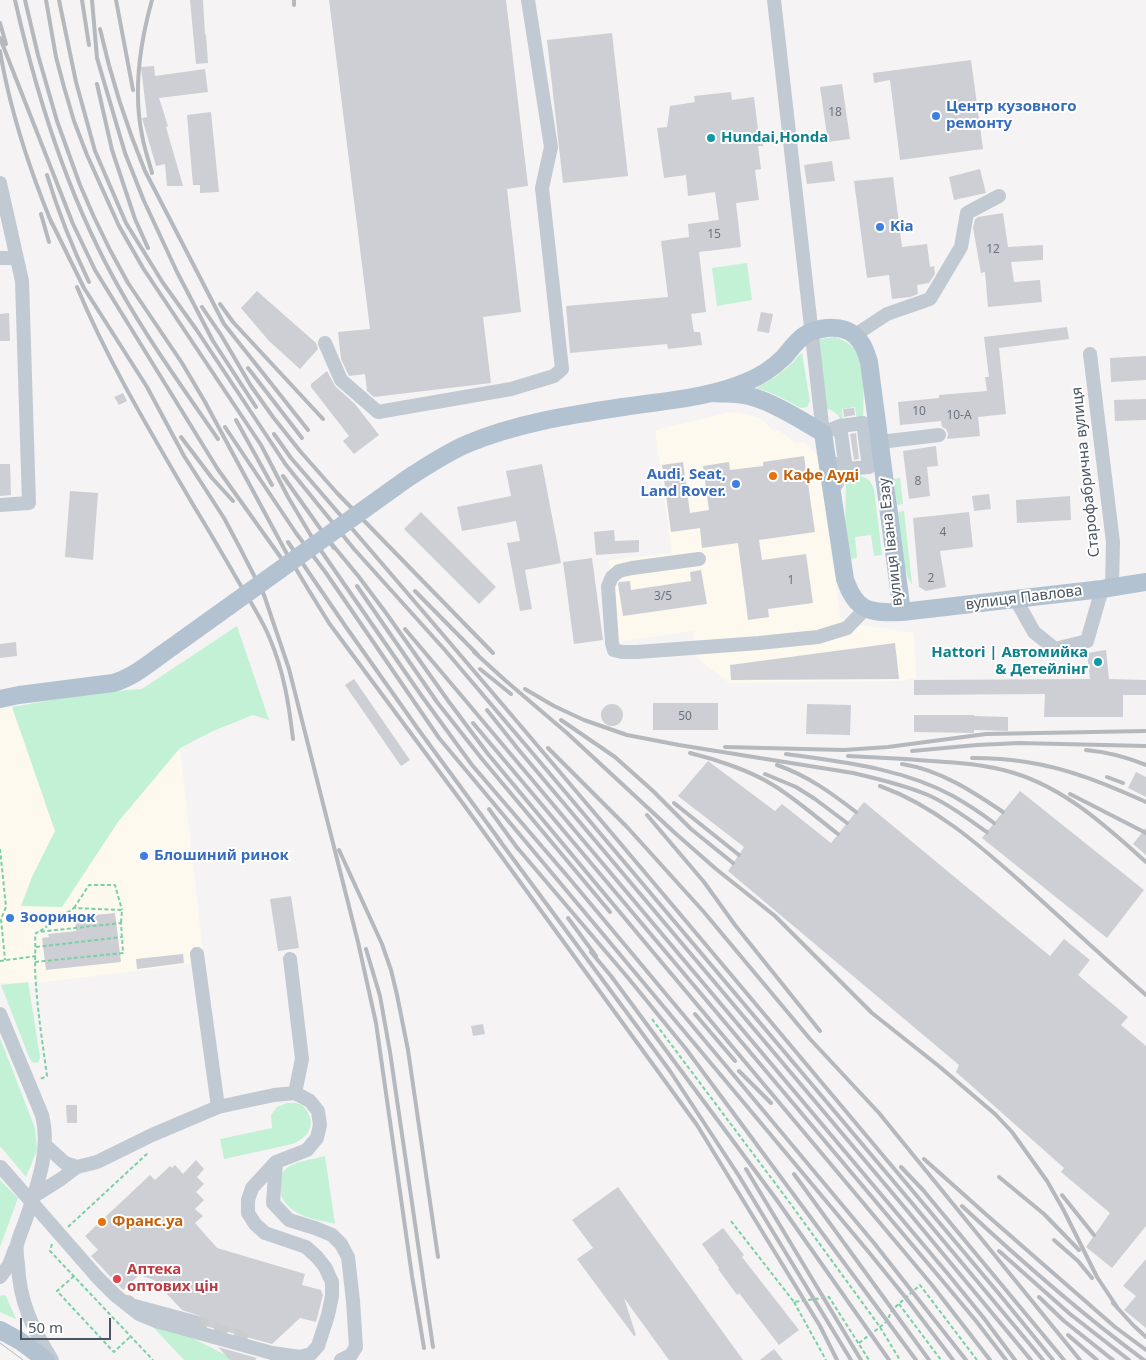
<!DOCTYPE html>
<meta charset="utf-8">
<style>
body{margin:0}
#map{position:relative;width:1146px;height:1360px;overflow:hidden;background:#f5f3f3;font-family:"Noto Sans",sans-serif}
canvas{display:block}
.scale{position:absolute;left:20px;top:1318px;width:91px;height:22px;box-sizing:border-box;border:2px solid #4a5661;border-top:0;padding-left:6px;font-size:15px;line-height:18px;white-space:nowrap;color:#4a5661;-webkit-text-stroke:4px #fff;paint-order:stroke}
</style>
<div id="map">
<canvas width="1146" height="1360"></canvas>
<div class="scale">50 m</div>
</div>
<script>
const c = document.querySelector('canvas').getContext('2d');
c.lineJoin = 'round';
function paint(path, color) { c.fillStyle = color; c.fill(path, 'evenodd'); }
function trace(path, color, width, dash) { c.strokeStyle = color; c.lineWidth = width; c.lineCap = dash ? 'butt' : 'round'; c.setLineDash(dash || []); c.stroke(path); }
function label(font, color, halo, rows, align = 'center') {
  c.font = font + ' "Noto Sans",sans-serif'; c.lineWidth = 4; c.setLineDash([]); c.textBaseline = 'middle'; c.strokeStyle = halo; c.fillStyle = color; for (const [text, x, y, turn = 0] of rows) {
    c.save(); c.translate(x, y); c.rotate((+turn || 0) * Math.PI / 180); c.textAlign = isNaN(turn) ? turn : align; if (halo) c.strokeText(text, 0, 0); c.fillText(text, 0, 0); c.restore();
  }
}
const commercial = new Path2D(`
 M731 412 759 417 774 431H780L795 443 805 442 818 456 841 622 914 633 916 678 900 681 729 683 697 658 693 631 618 642 609 560 672 553 655 430Z
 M12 707 55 831 32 877 21 906 62 907 118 822 180 748 204 962 122 973 43 982 0 983V712Z`);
const green = new Path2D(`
 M747 263 752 300 717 306 712 268Z
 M835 337C843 340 850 343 855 350 865 363 864 403 863 420L857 421 855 407 842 409 843 422H842C838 414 834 411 826 408L819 339Z
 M802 353 810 401 807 407 801 408C785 400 775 393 756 388 769 381 780 375 790 365 795 361 797 356 802 353Z
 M860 476C868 478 871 481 874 489L882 555 874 556 871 535 855 537 857 558 849 559 845 529 846 485C849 479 853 477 860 476Z
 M900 478 903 504 897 505 894 479Z
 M904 511 912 584C900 568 900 532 898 512Z
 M237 626 269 720 253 715 213 731 180 748 118 822 62 907 21 906 32 877 55 831 12 707 97 692 142 689Z
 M28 982 40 1057 39 1061 37 1063 32 1062 29 1057 1 985Z
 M0 1038 35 1128 37 1150 26 1177 0 1146Z
 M287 1103C291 1103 296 1102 299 1104 303 1105 306 1109 308 1113 316 1127 306 1139 292 1144L224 1159 220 1139 272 1128 271 1115 277 1107Z
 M325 1156 335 1224C325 1221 314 1220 304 1216 288 1209 278 1199 280 1181 280 1175 283 1171 287 1168 296 1161 314 1159 325 1156Z
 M0 1180 18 1198 0 1247Z
 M4 1295 6 1296 16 1319 0 1312V1296Z
 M153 1327 184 1334 236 1360H184Z`);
const building = new Path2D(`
 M190 0H203L205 35 206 34 208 63 196 64Z
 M329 0H506L528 186 507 189 521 312 483 317 491 383 374 397 367 391 365 374 349 376 341 359 338 332 370 329Z
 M612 33 628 176 563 183 547 40Z
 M971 60 983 149 900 160 890 80 874 83 873 73Z
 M154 66 155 76 205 69 208 92 159 98 168 126 166 127 183 186H167L165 164 156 166 142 118 147 117 141 67Z
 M842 84 850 139 828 142 820 87Z
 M731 92 732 100 754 97 758 130 762 131 763 146H758L761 169 755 170 759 200 736 203 741 247 699 252 706 312 691 314 694 332H700L702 345 668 349 667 344 570 353 566 306 668 297 661 241 689 237 688 224 719 220 715 192 688 196 686 175 664 178 657 128 667 127 670 106 695 102 694 96Z
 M211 112 219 192 200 193V185H193L187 115Z
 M832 161 835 181 807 184 804 165Z
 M980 169 986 193 954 200 949 177Z
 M893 177 902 247 927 244 930 267 934 266 935 274 929 283 917 285 918 294 910 297 892 299 889 275 867 278 854 181Z
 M1003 213 1008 247 1043 245V260L1011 262 1014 282 1040 280 1042 302 988 307 985 272 981 273 973 228 975 219 978 217Z
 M257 291 316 343 318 349 300 369 269 341 241 308Z
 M761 312 773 314 769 333 757 331Z
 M9 313 10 341H0V314Z
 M1067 327 1069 339 999 348 1006 414 978 417 980 436 947 439 948 434 946 429 942 427 941 421 900 425 898 402 939 398V395L987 391 985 377H989L984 337Z
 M1146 356V380L1111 382 1110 358Z
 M327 371 335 386 355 404 379 435 354 454 343 441 349 436 311 387V384Z
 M123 393 127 401 119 405 114 397Z
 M1146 399V420L1115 421 1114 400Z
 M854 408 855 415 844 417 843 409Z
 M856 433 859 459 854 460 850 434Z
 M936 446 938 466 927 467 930 496 909 499 903 451Z
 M804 456 815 532 759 540 762 560 806 554 813 603 768 609 769 617 748 620 738 543 702 548 700 528 671 532 662 465 683 462 690 513 709 510 703 466 729 462 730 470 763 466V462Z
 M0 464H10L11 495 0 496Z
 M542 464 561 563 525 570 532 609 520 611 507 543 520 541 516 521 462 531 457 507 511 496 506 471Z
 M70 491 98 493 93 560 65 557Z
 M989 494 991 509 974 511 972 496Z
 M1070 496 1071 520 1017 523 1016 500Z
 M421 512 496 587 479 604 404 529Z
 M969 512 973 547 940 551 946 587 926 591 919 587 913 518Z
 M614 530 615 541 639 540V552L596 555 594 532Z
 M592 558 603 640 574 644 563 562Z
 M701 570 707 604 623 616 618 584 619 582 630 581 631 590 691 581 690 572Z
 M16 642 17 656 0 658V644Z
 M895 643 899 679 731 680 730 665Z
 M1106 650 1109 679 1146 680V695H1123V717H1044L1045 694 914 695V680L1090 679 1087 653Z
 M354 679 410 760 401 766 345 685Z
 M653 703H718V730H653Z
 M601 715a11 11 0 1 1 22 0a11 11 0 1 1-22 0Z
 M807 704 851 705 850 735 806 734Z
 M914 715H974V716L1008 717V731L974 730V733L914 732Z
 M708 761 775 811 782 804 831 843 864 802 1050 956 1064 939 1090 960 1078 975 1128 1017 1121 1025 1146 1046V1226L1112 1268 1086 1247 1110 1213 1061 1172 1064 1168 956 1072 959 1065 728 871 744 847 678 796Z
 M1136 772 1146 777V797L1128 788Z
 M1020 791 1144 890 1107 938 982 838Z
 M1146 828V855L1133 844Z
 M291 896 299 948 278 951 270 899Z
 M115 913 121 962 46 970 42 938 49 937 48 934 76 931 75 917Z
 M183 954 184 963 137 969 136 959Z
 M483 1024 485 1034 473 1036 471 1026Z
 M66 1105H77V1123H67Z
 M196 1160 204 1169 197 1177 204 1184 196 1192 204 1200 195 1209 203 1216 195 1223 217 1248 305 1274 302 1285 321 1290 323 1295 316 1322 300 1318 272 1344 202 1325V1319L200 1316 182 1310 154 1280 139 1275 123 1290 91 1256 98 1250 85 1236 150 1175 155 1180 170 1166 172 1168 175 1165 183 1174Z
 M618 1187 743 1360H669L624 1298 636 1335 634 1336 577 1259 593 1248 572 1220Z
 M723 1228 744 1255 742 1257 799 1330 779 1345 739 1293 737 1295 718 1269 719 1268 702 1244Z
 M1146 1259V1328L1124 1310 1136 1296 1123 1286Z
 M218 1347 257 1358 255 1360H230Z
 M774 1349 783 1360H760Z`);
const minorTunnel = new Path2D(`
 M194 1322 247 1340`);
const path = new Path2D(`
 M0 849 6 907 1 919 5 960
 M74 908 89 885H115L122 910
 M40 931 74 908 122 910 121 923
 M36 947 122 937
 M0 961 36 956
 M35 962 123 953 121 923 38 932 35 934C36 951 34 967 36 984 38 1015 43 1046 47 1076L40 1079
 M652 1019 787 1199 880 1327 900 1360
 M731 1221 794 1302 829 1297 869 1360
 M68 1227 149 1152
 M52 1244 50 1251 153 1360
 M74 1276 57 1291 110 1348 114 1352 131 1336
 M794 1302 826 1360
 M899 1304 941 1360
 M859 1343 880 1327 887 1321 892 1310 920 1285 977 1360`);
const minor = new Path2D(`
 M774 0 823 433 840 426
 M0 183 22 281 29 503 0 505
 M0 258H17
 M855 335 887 314 930 299 961 247 967 213 999 196
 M325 343 341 380 378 412 511 389 554 376 562 369 542 188 551 147 528 0
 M1090 354 1113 542 1112 587
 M880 442 939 435
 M828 461 846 469 869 467 863 423 840 426 846 469 832 491
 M699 559 632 568 619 571 612 577 608 586 612 643 614 650 622 652H637L759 643 818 637 847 628 865 609
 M1016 600 1034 632 1055 649 1087 641 1102 589
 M197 954 218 1107
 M290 959 302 1059 295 1093
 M0 1014 42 1115C51 1150 37 1186 26 1219 23 1228 19 1236 17 1245 16 1251 17 1258 18 1264 19 1300 33 1330 52 1360
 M45 1145 65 1163 77 1167
 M276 1162 273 1203 289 1220 315 1228 332 1235 341 1244 348 1257 353 1301 356 1347 351 1355 341 1360
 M34 1196 61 1179 77 1167 97 1162 152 1135 218 1107 274 1095 295 1093 310 1101 318 1111 320 1125 317 1138 307 1150 276 1162 252 1188 248 1200V1213L255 1224 265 1233
 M0 1277 9 1265 15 1249
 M128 1302 131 1305 194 1322`);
const major = new Path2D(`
 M713 393C725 394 737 393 749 396 771 401 803 421 823 433L845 579C856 612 870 613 902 612L1102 589 1146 582
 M623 407C664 401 708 398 746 382 761 376 773 368 784 357 791 349 797 340 805 335 812 330 819 329 827 328 852 326 863 339 869 362L902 612
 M0 699 19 695 113 683C131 678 146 666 161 655
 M0 1330 20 1341 46 1360`);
const tram = new Path2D(`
 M0 1343 23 1360`);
const rail = new Path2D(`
 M15 0C38 102 70 203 122 293 151 344 185 391 218 439
 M25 0 38 55 57 121 80 185 94 217 110 250 128 283 182 363 205 402 287 554 308 589 329 623 464 805 697 1125 820 1326 837 1360
 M46 0 56 57 64 87 74 121 87 155 119 226 143 268 261 445 288 497 313 539 421 695 472 765 569 878 874 1243 966 1360
 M59 0 76 82 95 151 126 223 163 283 196 329 286 465 354 549 444 649 529 749 911 1202 1043 1360
 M82 0 89 45
 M92 0 97 58 125 153 144 201 177 272 213 341 256 407
 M116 0 133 90
 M294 0V5
 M0 23 6 44
 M100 29C111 78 126 125 145 171L224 324 308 430
 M0 38 73 224 95 270 217 468 289 569
 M0 51C10 111 29 168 52 224
 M97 84 112 150 135 219 148 248
 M152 173C149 161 144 148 142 135 133 91 140 43 152 0
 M47 175C58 211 72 247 89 282
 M41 214 49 242
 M49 217 84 288 147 387 184 456 224 518 240 548 264 595 289 669 358 942 376 1023 412 1276 424 1348
 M77 287C109 364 153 436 195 508 211 534 226 560 241 586 251 603 263 621 270 639 284 672 289 705 293 739
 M220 304 233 322 323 419
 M202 307 221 335 251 386 273 417 300 451 337 493 493 653
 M248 368 302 438
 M236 420 272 485
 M225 427 296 533 326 573 439 738 867 1250 906 1298 953 1360
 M274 434 291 458C530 734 765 1015 1000 1295L1053 1360
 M181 437 212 478 233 501
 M283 476 334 548
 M288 542 346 627 418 729 501 842
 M331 543 359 577 386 613 449 702 488 754 653 952 932 1285 990 1360
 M357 586 437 702 482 759 610 912
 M415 591 478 655
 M405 629 471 707 948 1274 983 1317 1015 1360
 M474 652 506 681 567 733 675 833 716 869 775 916 872 1013 940 1067 995 1114 1012 1132 1047 1181 1063 1209 1097 1277 1117 1307
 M480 669 511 694
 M525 689 554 706 584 720 627 735 679 745 853 773C879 779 904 785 928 795 949 804 968 819 987 832
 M487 710 518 749 905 1208 1031 1360
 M561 720 615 757 653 791 691 829 733 863
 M473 723 941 1279 976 1321 1006 1360
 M725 747 844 750 888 747 986 734 1146 731
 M548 748 627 827 703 911 810 1039 879 1113 1080 1360
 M1086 750C1107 752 1127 757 1146 765
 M912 751 977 745 1019 743 1146 746
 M690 753C715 759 751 771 773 785 796 799 817 818 838 834
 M786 754C842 762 902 768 953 796 967 804 981 813 994 823
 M848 756C867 757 886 758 905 759 942 762 979 762 1014 773 1066 789 1107 827 1146 862
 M972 758C990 758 1008 759 1026 762 1068 768 1108 785 1146 802
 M902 764C940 770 972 791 1003 812
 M777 765C808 776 830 792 856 812
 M765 774 796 787 815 799 847 823
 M1107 777 1123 783
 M880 786C935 806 978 844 1021 882 1063 920 1104 958 1146 995
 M1070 794 1146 833
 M674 803 739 855
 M489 809 518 849
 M647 815 704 882 735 925 820 1031
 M497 837 670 1071 739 1176 851 1360
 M515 845 629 979 686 1049 916 1360
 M339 850 382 944 391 970 397 995 408 1050 438 1257
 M568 918 596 956
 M366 949 380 996 390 1052 433 1347
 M591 952 611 976 776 1199 889 1360
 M695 1014 735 1061
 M739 1071 771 1103
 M924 1159 989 1217 1115 1327 1146 1350
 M901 1167 923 1190 1064 1360
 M746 1169 861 1360
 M794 1174 929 1360
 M999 1177 1044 1214 1079 1250
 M1062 1195 1094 1235
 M962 1206C1020 1260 1080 1313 1144 1360
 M1054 1240 1078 1261 1092 1278
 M999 1251 1070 1314 1129 1360
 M1039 1297 1064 1321 1113 1360
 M1113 1303 1133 1325 1146 1337
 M1068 1335 1097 1360`);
const minorBridge = new Path2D(`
 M1 1167 98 1278 115 1295 139 1314 156 1321 272 1353 300 1357 311 1354 318 1346 328 1315 332 1296V1282L325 1267 317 1257 306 1247 265 1233`);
const majorBridge = new Path2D(`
 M161 655 408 478C427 466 446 453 467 444 517 423 570 415 623 407`);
const markers = [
 [936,116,5,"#3f7fe0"],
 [711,138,5,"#0f9aa8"],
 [880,227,5,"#3f7fe0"],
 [773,476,5,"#e8710a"],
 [736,484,5,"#3f7fe0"],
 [1098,662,5,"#0f9aa8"],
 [144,856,5,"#3f7fe0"],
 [10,918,5,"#3f7fe0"],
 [102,1222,5,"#e8710a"],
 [117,1279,5,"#e0444e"]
];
const numberNames = [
 ["18",835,113],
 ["15",714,235],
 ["12",993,250],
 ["10",919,412],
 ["10-А",959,416],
 ["8",918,482],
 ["4",943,533],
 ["2",931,579],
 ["1",791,581],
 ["3/5",663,597],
 ["50",685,717]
];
const shopNames = [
 ["Центр кузовного",946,107],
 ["ремонту",946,124],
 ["Kia",890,227],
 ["Audi, Seat,",726,475,"right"],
 ["Land Rover.",726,492,"right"],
 ["Блошиний ринок",154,856],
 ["Зооринок",20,918]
];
const cultureNames = [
 ["Hundai,Honda",721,138],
 ["Hattori | Автомийка",1088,653,"right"],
 ["& Детейлінг",1088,670,"right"]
];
const streetNames = [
 ["Старофабрична вулиця",1086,472,-96],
 ["вулиця Івана Езау",891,542,-96],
 ["вулиця Павлова",1024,598,-7]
];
const foodNames = [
 ["Кафе Ауді",783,476],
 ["Франс.уа",112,1222]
];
const healthNames = [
 ["Аптека",127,1270],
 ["оптових цін",127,1287]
];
paint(commercial, '#fdf9ef');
paint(green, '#c3f1d5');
paint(building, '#cdcfd5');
trace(minorTunnel, '#caccce', 14, [14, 7]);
trace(path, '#7ad0a6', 2, [4, 2.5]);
trace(minor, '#c1cad2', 14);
trace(major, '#b3c2d1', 18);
trace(tram, '#b5b8bd', 1);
trace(rail, '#b5b8bd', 4);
trace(minorBridge, '#c1cad2', 14);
trace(majorBridge, '#b3c2d1', 18);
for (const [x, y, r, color] of markers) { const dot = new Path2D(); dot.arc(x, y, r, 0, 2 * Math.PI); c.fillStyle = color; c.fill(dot); trace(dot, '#fff', 2); }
label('12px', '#6b747e', null, numberNames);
label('bold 15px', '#366cbe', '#fff', shopNames, 'left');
label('bold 15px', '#0d838f', '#fff', cultureNames, 'left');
label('15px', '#4a5661', '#fff', streetNames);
label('bold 15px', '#c56008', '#fff', foodNames, 'left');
label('bold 15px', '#be3a42', '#fff', healthNames, 'left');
</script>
